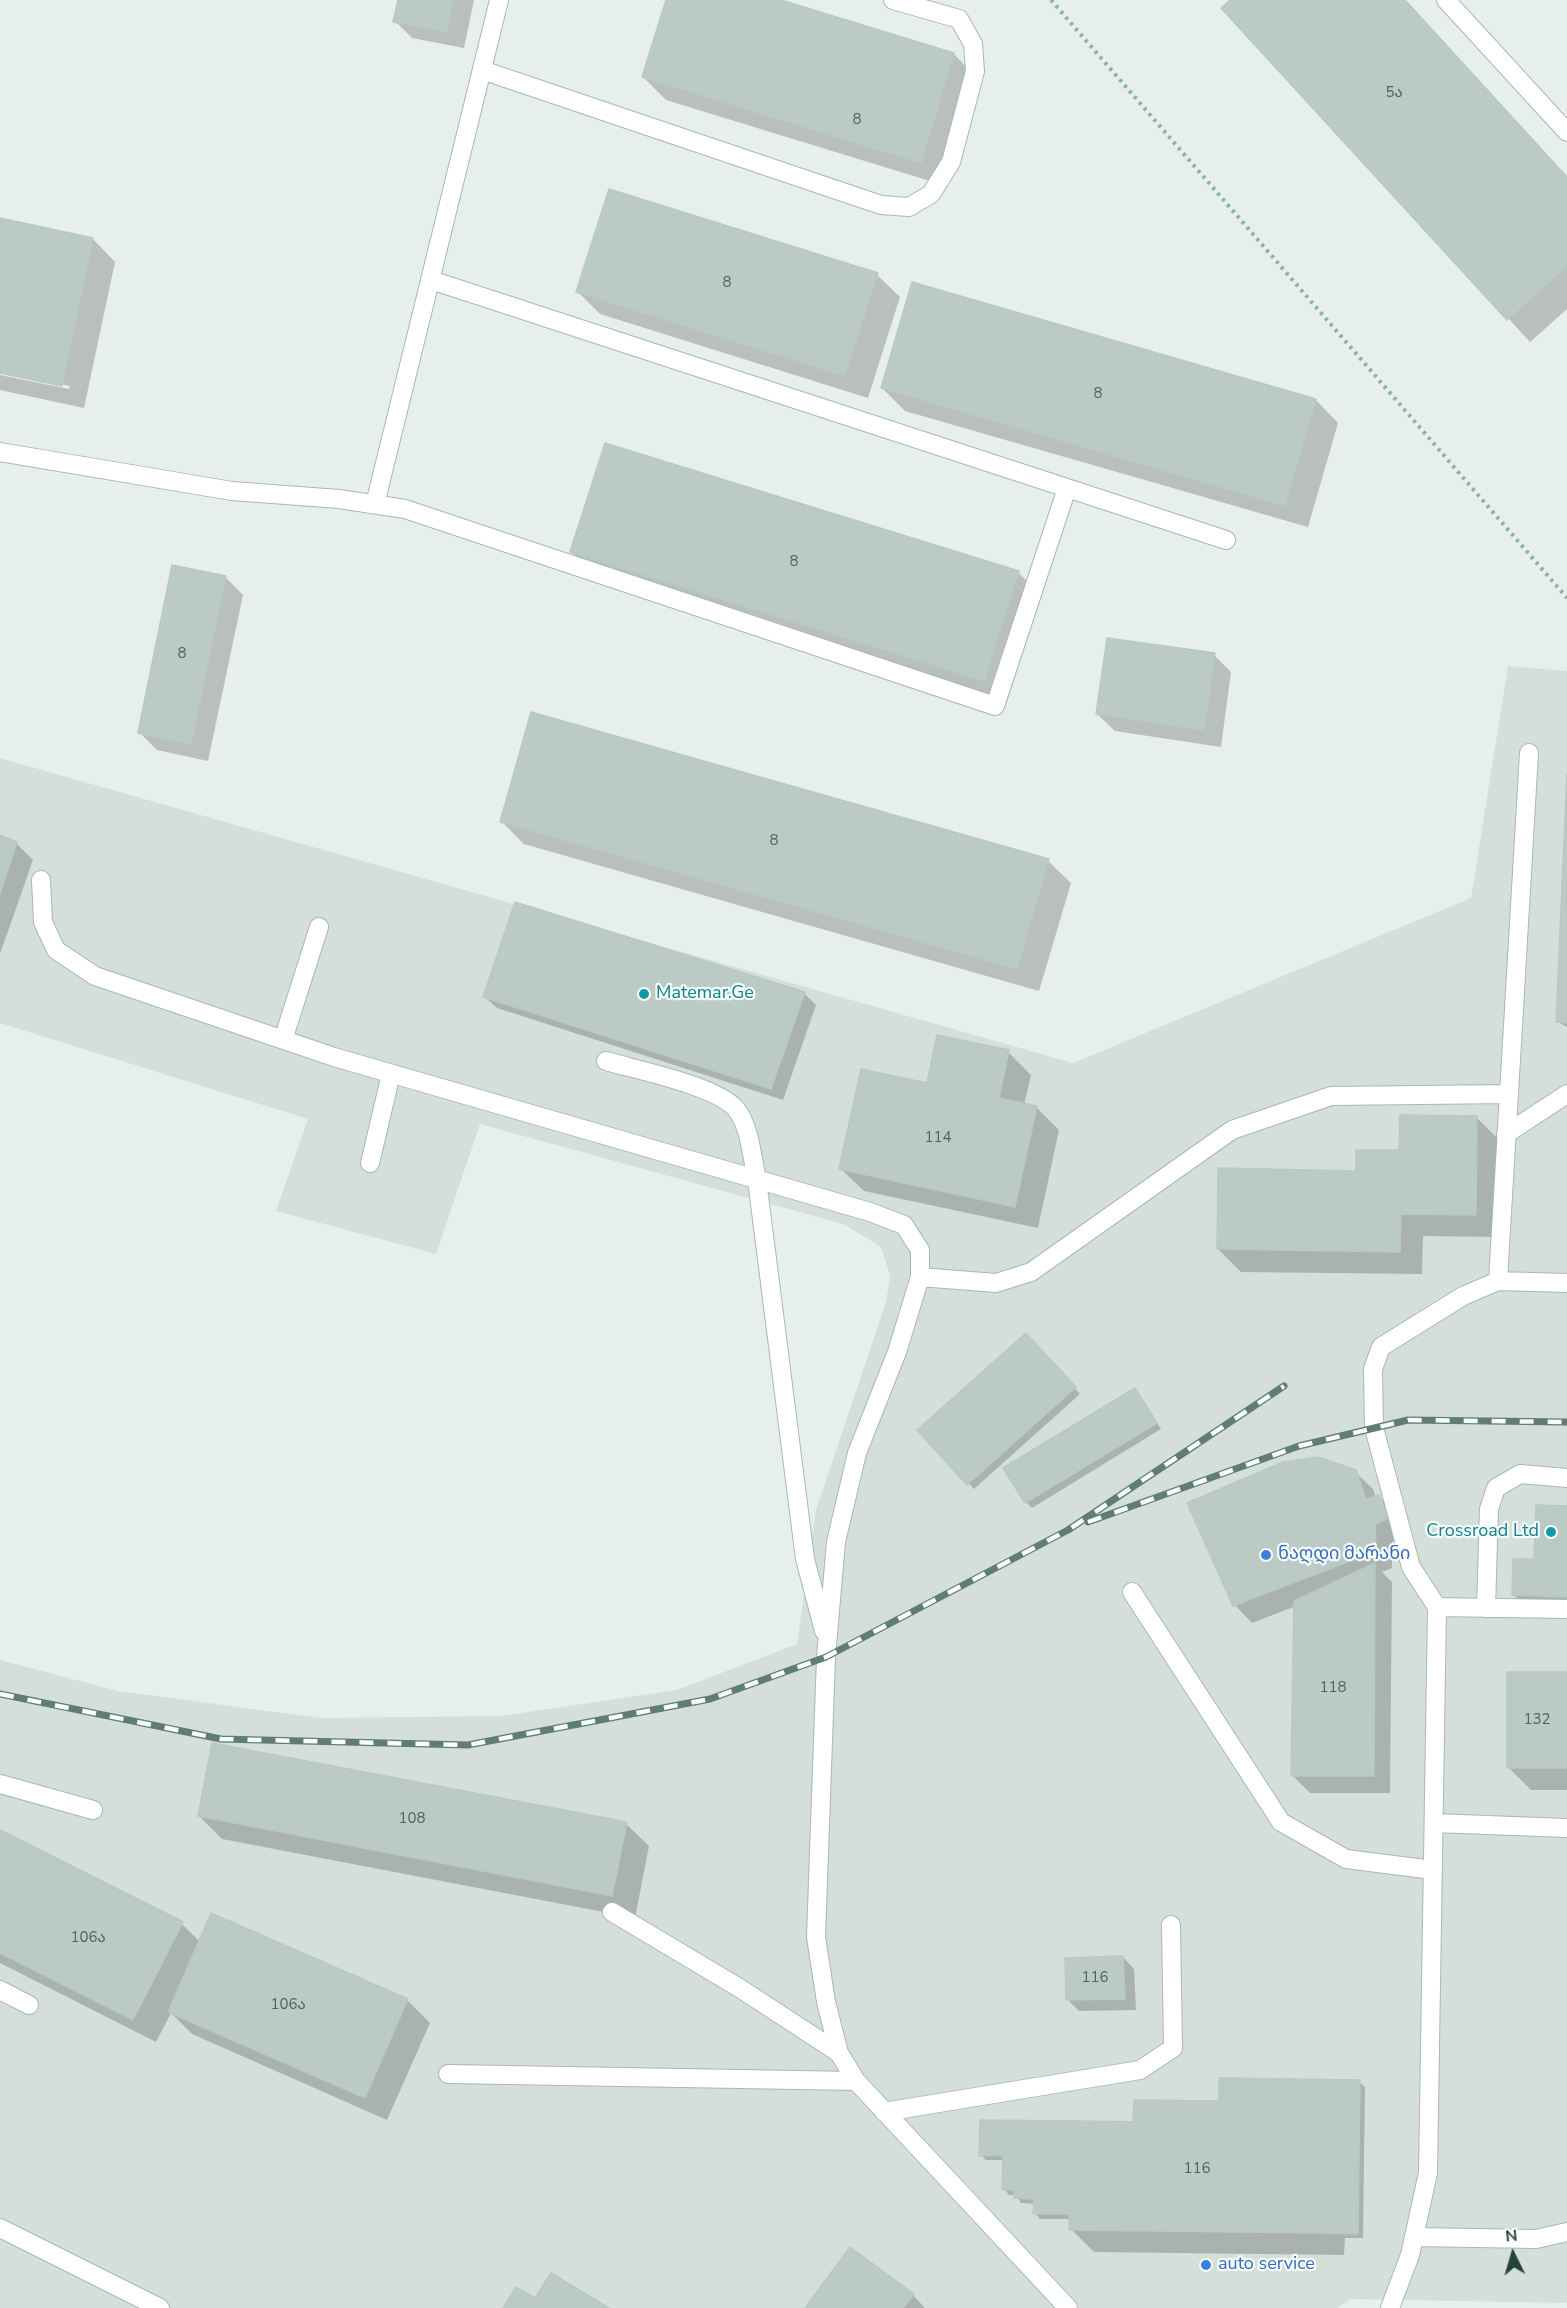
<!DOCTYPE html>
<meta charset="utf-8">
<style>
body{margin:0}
#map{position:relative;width:1567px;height:2308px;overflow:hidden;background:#e6efeb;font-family:"Nunito Sans",sans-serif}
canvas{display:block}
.north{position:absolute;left:1483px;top:2224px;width:60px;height:60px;-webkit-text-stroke:4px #f7fbf9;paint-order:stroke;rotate:355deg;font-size:16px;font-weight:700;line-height:24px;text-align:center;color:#24423a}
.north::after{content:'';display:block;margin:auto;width:21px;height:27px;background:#24423a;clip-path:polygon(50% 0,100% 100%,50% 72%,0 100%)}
</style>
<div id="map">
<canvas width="1567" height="2308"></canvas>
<div class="north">N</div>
</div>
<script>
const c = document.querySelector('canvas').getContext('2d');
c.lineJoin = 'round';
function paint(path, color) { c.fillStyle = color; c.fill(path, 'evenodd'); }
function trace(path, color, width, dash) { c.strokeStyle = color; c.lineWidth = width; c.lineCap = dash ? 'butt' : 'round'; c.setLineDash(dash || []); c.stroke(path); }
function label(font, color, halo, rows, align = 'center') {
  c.font = font + ' "Nunito Sans","Noto Sans Georgian",sans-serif'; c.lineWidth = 4.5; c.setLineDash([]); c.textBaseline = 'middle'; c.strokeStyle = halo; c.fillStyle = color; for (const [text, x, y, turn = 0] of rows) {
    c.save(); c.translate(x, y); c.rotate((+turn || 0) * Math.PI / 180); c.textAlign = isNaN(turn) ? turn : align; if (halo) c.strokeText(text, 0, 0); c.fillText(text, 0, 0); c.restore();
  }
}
const built = new Path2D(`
 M1508 666 1567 671V2303L1350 2299 1337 2308H0V1660L118 1691 320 1718 501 1716 677 1690 797 1644 816 1510 886 1302 890 1276 881 1247 843 1224 480 1124 436 1254 276 1211 308 1119 0 1023V758L1073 1063 1471 898Z`);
const shadow = new Path2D(`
 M399 0H474L464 48 412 38 395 21Z
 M667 0H776L954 54 976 77 943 185 666 100 643 77Z
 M1232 0H1405L1567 177V309L1530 342 1224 8Z
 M0 219 93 239 115 262 84 408 0 390V375L69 389 70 386 0 372Z
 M877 275 900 297 868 398 600 314 577 291Z
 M882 388 1316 400 1338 423 1308 527 905 411Z
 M572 552 1018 572 1040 595 1007 702 595 575Z
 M225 577 243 595 208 761 157 750 140 733Z
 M1214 655 1231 672 1221 747 1115 731 1097 714Z
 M1567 809V1027L1558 1022Z
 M501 821 1048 861 1071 883 1039 991 524 844Z
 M0 837 16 843 33 860 0 954Z
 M804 993 816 1005 783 1100 497 1008 485 997Z
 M1008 1052 1031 1075 1024 1105 1036 1107 1059 1130 1038 1228 864 1191 841 1169 928 1084Z
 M1477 1118 1499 1140 1498 1237 1423 1236 1422 1274 1241 1272 1218 1249 1357 1172Z
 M1032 1340 1080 1394 974 1489 920 1430Z
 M1135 1389 1161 1429 1032 1508 1026 1502Z
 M1355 1472 1373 1489 1376 1498 1379 1497 1396 1514 1404 1535 1392 1542V1568L1382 1572 1392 1582 1390 1793H1310L1292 1775 1296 1606 1252 1623 1235 1605Z
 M1567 1508V1602L1519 1600 1514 1595Z
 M1567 1674V1790H1531L1509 1768Z
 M199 1816 626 1824 649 1846 635 1918 222 1839Z
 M0 1831 182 1924 200 1942 407 2000 430 2023 387 2120 192 2034 171 2013 156 2042 0 1963Z
 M1123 1957 1134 1969 1136 2010 1079 2011 1068 2000Z
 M1359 2082 1365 2087 1363 2238H1345L1344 2255 1094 2252 1071 2229V2219H1040L1035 2213V2204L1021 2203 1016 2195H1009L1004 2189V2160H986L981 2155 1137 2123 1220 2103Z
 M913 2295 925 2308H807Z`);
const building = new Path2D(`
 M398 0H453L447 32 393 22Z
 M666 0H781L954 53 921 163 642 77Z
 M1230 0H1405L1567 177V266L1507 320 1221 8Z
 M609 189 878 273 845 376 576 292Z
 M0 218 93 238 62 386 0 373Z
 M912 282 1316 399 1285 506 881 388Z
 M605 443 1019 571 984 681 570 552Z
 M172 565 226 576 191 744 138 733Z
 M1107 638 1215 653 1204 730 1096 714Z
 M531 712 1049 859 1017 969 500 822Z
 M1567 774V1023L1556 1022Z
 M0 835 17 842 0 894Z
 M515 902 805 992 771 1089 483 997Z
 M937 1035 1009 1050 999 1098 1037 1106 1015 1207 839 1169 861 1069 927 1083Z
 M1400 1115 1477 1116 1476 1215 1401 1214 1400 1252 1217 1249 1218 1168 1356 1171V1150H1399Z
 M1026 1333 1076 1387 967 1485 917 1430Z
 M1135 1388 1157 1423 1025 1503 1003 1468Z
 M1318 1457 1356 1470 1366 1499 1379 1495 1388 1518 1375 1525 1376 1551 1233 1606 1187 1503 1283 1462Z
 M1536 1505 1567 1506V1597L1512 1595 1513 1559H1534Z
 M1375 1563 1374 1776H1291L1294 1601Z
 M1507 1672H1567V1768H1507Z
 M212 1743 627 1822 612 1896 198 1816Z
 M0 1830 183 1922 133 2020 0 1953Z
 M211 1913 408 1999 365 2098 168 2012Z
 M1123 1956 1125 1999 1066 2000 1065 1958Z
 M1219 2078 1360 2080 1358 2234 1322 2233 1324 2124 1133 2122 1134 2100 1219 2101Z
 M980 2120 1071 2121 1070 2214H1033L1034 2199 1014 2198V2190H1002L1003 2155 979 2156Z
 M1071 2121 1324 2124 1322 2233 1069 2230Z
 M850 2247 914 2294 903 2308H805Z
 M551 2273 609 2308H503L516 2287 535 2298Z`);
const path = new Path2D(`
 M1051 0 1567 598`);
const minor = new Path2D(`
 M1446 0 1567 132
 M482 70 881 205 909 207 931 194 951 162 975 71 973 44 959 19 893 0
 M431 280 1226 540
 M0 452 232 491 339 499 405 509 995 706 1067 488
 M375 504 499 0
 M41 880 43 922 56 950 95 976 334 1057 870 1212 904 1225 920 1250V1277L897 1352 857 1453 836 1542 826 1657 816 1937 826 2002 839 2053 856 2081 1068 2308
 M283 1040 319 927
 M606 1061C637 1070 717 1086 736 1109 750 1126 752 1158 757 1180L805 1559 824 1631
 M1506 1134 1567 1094
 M370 1163 391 1074
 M920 1277 996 1283 1031 1272 1232 1130 1331 1096 1509 1094
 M1498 1281 1529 753
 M1132 1592 1281 1822 1346 1859 1433 1870
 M1437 1607 1567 1609
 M1486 1608 1489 1509 1496 1488 1520 1474 1567 1478
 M0 1784 93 1810
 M1434 1823 1567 1828
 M612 1912 741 1989 839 2053
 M0 1990 29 2005
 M448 2074 856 2081
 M884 2112 1140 2070 1173 2048 1171 1925
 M0 2228 160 2308
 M1414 2237 1536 2239 1567 2232
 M1390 2308 1410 2255 1428 2173 1437 1607 1411 1567 1374 1428 1373 1369 1381 1347 1463 1296 1498 1281 1567 1283`);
const rail = new Path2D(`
 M1088 1522 1299 1446 1408 1420 1567 1422
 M0 1694 221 1739 468 1745 710 1699 826 1657 1068 1530 1284 1386`);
const markers = [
 [644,994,6,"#0f9aa8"],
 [1551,1532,6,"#0f9aa8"],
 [1266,1555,6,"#3f7fe0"],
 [1206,2265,6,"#3f7fe0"]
];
const numberNames = [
 ["5ა",1394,93],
 ["8",857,120],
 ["8",727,283],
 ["8",1098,394],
 ["8",794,562],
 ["8",182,654],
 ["8",774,841],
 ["114",938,1138],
 ["118",1333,1688],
 ["132",1537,1720],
 ["108",412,1819],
 ["106ა",88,1938],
 ["116",1095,1978],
 ["106ა",288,2005],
 ["116",1197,2169]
];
const cultureNames = [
 ["Matemar.Ge",656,994],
 ["Crossroad Ltd",1539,1532,"right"]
];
const shopNames = [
 ["ნაღდი მარანი",1278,1555],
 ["auto service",1218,2265]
];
paint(built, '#d4dfda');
paint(shadow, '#0003');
paint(building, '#bbcac4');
trace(building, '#b8c9c2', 1.5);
trace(minor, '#a8b8b2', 20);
trace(path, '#86b3a5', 4, [3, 4.5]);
trace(minor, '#fff', 18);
trace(rail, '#5f7d75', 7);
trace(rail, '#f7fbf9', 4.5, [14]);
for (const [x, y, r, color] of markers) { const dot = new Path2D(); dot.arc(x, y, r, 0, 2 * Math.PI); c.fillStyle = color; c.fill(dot); trace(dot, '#f7fbf9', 2); }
label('15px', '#4a645c', null, numberNames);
label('18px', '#0d838f', '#f7fbf9', cultureNames, 'left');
label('18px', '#366cbe', '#f7fbf9', shopNames, 'left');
</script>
